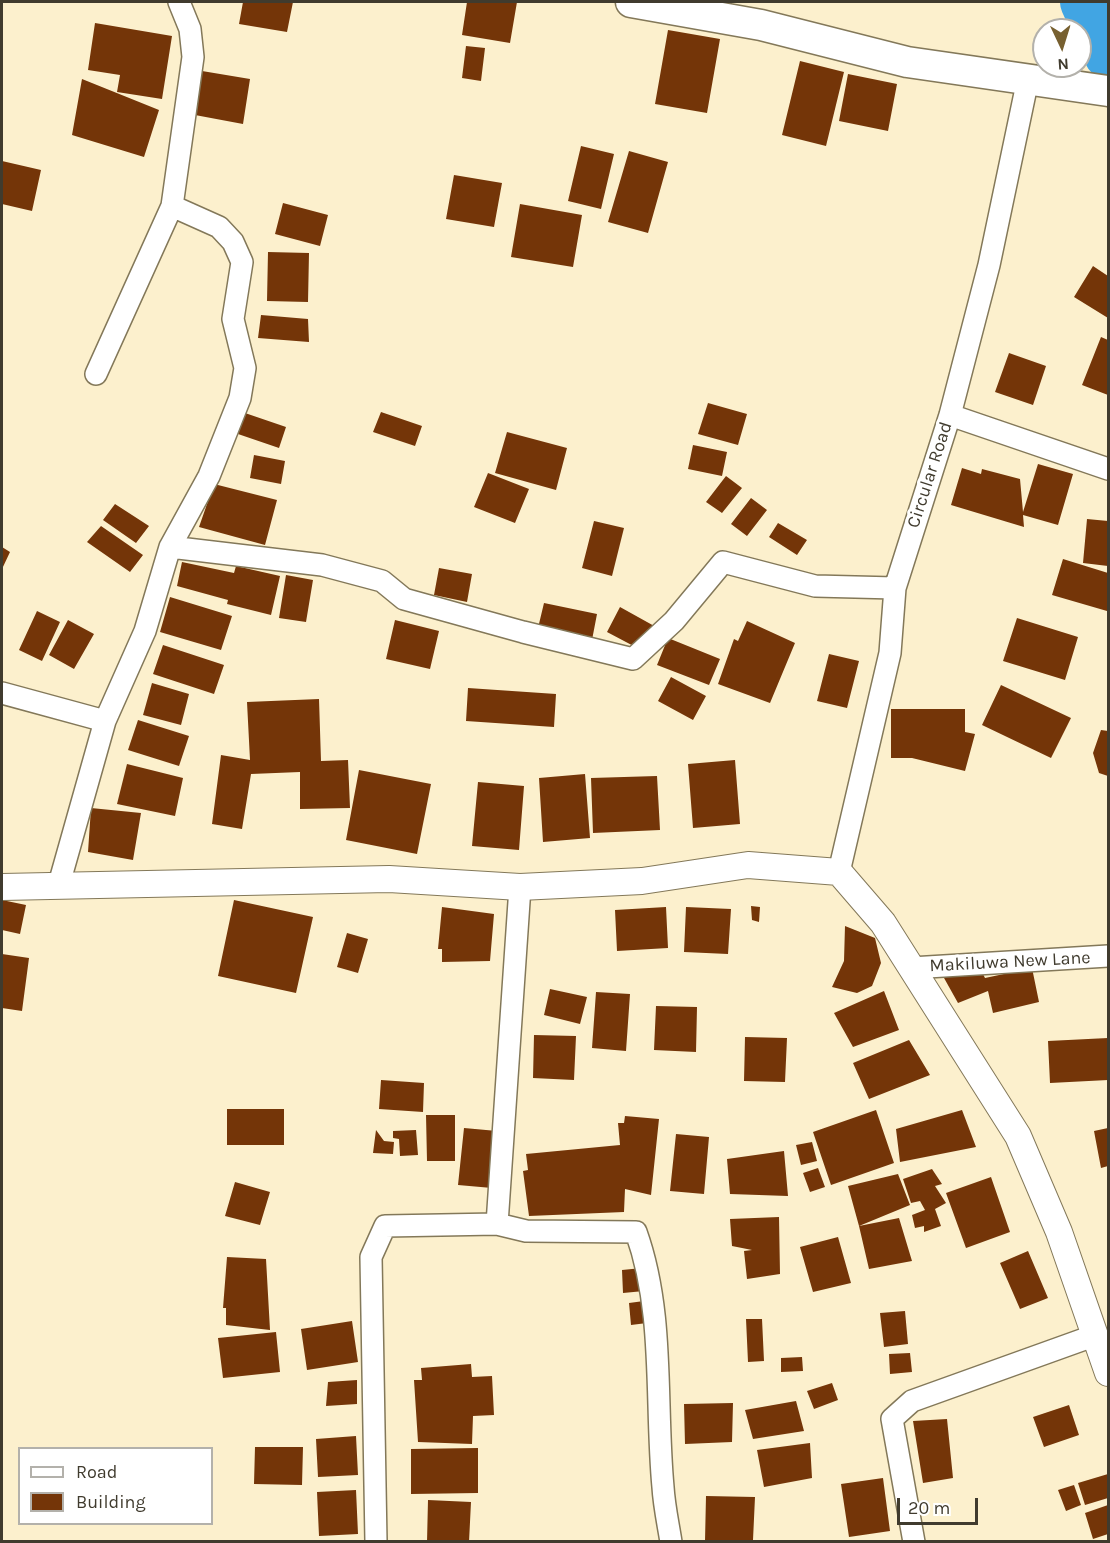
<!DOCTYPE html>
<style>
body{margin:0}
#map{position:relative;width:1110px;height:1543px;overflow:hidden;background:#fcf0cd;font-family:Karla,sans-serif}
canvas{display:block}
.frame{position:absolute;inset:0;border:3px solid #403b2e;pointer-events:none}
.legend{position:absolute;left:18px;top:1447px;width:195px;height:78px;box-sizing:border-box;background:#fff;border:2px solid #b3b1ab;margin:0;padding:8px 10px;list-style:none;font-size:18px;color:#403b2e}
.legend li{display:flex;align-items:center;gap:12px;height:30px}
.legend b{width:30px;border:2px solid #b3b1ab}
.north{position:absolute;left:1032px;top:18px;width:60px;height:60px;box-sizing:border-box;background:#fff;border:2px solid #b3b1ab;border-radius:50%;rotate:176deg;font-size:16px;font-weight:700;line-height:24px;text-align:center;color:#403b2e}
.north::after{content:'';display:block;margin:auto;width:21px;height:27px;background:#776030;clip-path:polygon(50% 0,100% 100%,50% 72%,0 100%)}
.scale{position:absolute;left:897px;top:1498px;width:81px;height:27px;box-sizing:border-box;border:3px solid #403b2e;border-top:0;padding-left:8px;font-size:18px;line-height:21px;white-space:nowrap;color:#403b2e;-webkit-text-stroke:4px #fff;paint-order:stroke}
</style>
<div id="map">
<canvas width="1110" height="1543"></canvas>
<div class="frame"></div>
<ul class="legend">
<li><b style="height:8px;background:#fff"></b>Road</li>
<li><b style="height:16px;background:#743508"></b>Building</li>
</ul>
<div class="north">N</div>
<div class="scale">20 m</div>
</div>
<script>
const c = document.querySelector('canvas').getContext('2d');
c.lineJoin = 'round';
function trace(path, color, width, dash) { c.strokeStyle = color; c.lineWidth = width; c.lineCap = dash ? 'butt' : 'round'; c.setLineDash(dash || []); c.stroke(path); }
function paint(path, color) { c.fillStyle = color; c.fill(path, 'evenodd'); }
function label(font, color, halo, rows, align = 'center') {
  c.font = font + ' Karla,sans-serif'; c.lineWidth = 6; c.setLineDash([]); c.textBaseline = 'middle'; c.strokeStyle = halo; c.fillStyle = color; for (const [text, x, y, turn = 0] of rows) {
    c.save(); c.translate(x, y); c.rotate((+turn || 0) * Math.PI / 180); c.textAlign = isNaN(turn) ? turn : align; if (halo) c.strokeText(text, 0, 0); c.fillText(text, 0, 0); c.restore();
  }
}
const river = new Path2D(`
 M1084 2 1108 55`);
const building = new Path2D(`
 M243 2H293L287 32 239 24Z
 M467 2H517L510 43 462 35Z
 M95 23 172 36 162 99 117 92 120 75 88 70Z
 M668 30 720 39 707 113 655 104Z
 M466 46 485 48 481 81 462 78Z
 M800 61 844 72 826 146 782 135Z
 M202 71 250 79 243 124 195 115Z
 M848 74 897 84 888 131 839 121Z
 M82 79 159 110 144 157 72 135Z
 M581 146 614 154 601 209 568 201Z
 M629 151 668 162 648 233 608 222Z
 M2 161 41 170 32 211 2 204Z
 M454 175 502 183 494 227 446 219Z
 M283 203 328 215 320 246 275 234Z
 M520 204 582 215 573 267 511 257Z
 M268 252 309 253 308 302 267 301Z
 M1093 266 1108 276V318L1074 297Z
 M261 315 308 319 309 342 258 338Z
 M1101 337 1108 340V395L1082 385Z
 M1009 353 1046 366 1033 405 995 392Z
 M708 403 747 414 738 445 698 434Z
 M381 412 422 426 415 446 373 432Z
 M245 413 286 427 279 448 238 434Z
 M507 432 567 448 556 490 495 473Z
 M693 445 727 452 722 476 688 469Z
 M254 455 285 461 281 484 250 478Z
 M1038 464 1073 474 1058 525 1023 515 1024 527 951 505 962 468 981 474 982 469 1020 479 1023 512Z
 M488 473 529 489 515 523 474 507Z
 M726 476 742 488 722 513 706 502Z
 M214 484 277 500 265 545 199 527Z
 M751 498 767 510 747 536 731 524Z
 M115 504 149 526 136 543 103 520Z
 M1087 519 1108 521V566L1083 563Z
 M594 521 624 528 612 576 582 568Z
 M778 523 807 540 797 555 769 537Z
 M101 526 143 555 130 572 87 542Z
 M2 547 10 552 2 569Z
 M1063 559 1108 573 1107 611 1052 595Z
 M182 562 234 573 236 566 280 576 271 615 227 604 228 600 177 586Z
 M439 568 472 574 467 602 434 595Z
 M286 575 313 580 306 622 279 618Z
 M170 597 232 616 221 650 160 632Z
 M544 603 597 614 592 640 538 628Z
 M620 607 656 627 643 651 607 632Z
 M37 611 60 622 42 661 19 650Z
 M1017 618 1078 637 1065 680 1003 661Z
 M68 620 94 634 74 669 49 655Z
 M395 620 439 631 430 669 386 659Z
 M747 621 795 643 770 703 718 684 734 639 738 641Z
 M668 638 720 659 709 685 657 665Z
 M163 645 224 665 214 694 153 674Z
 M829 654 859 661 847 708 817 701Z
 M671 677 706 696 693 720 658 701Z
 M152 683 189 694 181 725 143 715Z
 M1001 685 1071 718 1051 758 982 725Z
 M468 688 556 694 554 727 466 721Z
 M319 699 321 761 348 760 350 808 300 809V772L251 774 242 829 212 824 221 755 250 760 247 702Z
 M891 709H965V732L975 734 965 771 912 758H891Z
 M138 720 189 736 179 766 128 750Z
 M1101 730 1108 731V776L1099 773 1093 753Z
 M735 760 740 824 693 828 688 764Z
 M127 764 183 778 175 816 117 804Z
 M359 770 431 784 417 854 346 840Z
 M585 774 590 838 543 842 539 778Z
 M657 776 660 830 593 833 591 778Z
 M478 782 524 786 519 850 472 846Z
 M91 808 141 813 133 860 88 852Z
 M2 900 26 905 20 934 2 930Z
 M234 900 313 917 296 993 218 976Z
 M751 906 760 907 759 922 752 920Z
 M442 907 494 914 490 961 442 962V949H438Z
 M666 907 668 948 617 951 615 910Z
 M686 907 731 909 728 954 684 952Z
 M845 926 875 938 881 963 872 986 857 993 832 987 844 961Z
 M347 933 368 939 358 973 337 967Z
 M2 954 29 958 22 1011 2 1008Z
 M979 966 985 978 1032 968 1039 1002 993 1013 988 991 958 1003 939 969Z
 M550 989 587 997 580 1024 544 1015Z
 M884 991 899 1030 853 1047 834 1013Z
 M596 992 630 994 626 1051 592 1048Z
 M656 1006 697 1007 696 1052 654 1050Z
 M534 1035 576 1036 574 1080 533 1078Z
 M745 1037 787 1038 785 1082 744 1081Z
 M1108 1038V1080L1050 1083 1048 1041Z
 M909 1040 930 1075 869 1099 853 1063Z
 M381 1080 424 1083 423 1112 379 1109Z
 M227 1109H284V1145H227Z
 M876 1110 894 1163 831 1185 813 1132Z
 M962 1110 976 1147 900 1162 896 1129Z
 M426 1115H455V1161H427Z
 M625 1116 659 1119 651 1195 625 1189 624 1212 529 1216 523 1171 528 1170 526 1154 620 1145 618 1123H624Z
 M464 1128 497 1131 492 1188 458 1185Z
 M1108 1128V1166L1101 1168 1094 1131Z
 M376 1130 384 1141 394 1142 393 1154 373 1153Z
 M416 1130 418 1155 400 1156 399 1139 393 1138V1131Z
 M676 1134 709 1137 704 1194 670 1191Z
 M812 1142 817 1161 801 1165 796 1145Z
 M784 1151 788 1196 730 1194 727 1159Z
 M818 1168 825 1187 810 1192 803 1173Z
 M932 1169 942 1184 935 1186 946 1203 935 1209 941 1226 924 1232V1226L915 1228 912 1215 925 1210 920 1201 911 1203 903 1179Z
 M898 1174 910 1205 859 1226 848 1186Z
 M991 1177 1010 1232 966 1248 946 1193Z
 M235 1182 270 1192 260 1225 225 1216Z
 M779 1217 780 1274 747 1279 744 1251 752 1250 732 1246 730 1219Z
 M899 1218 912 1261 869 1269 859 1226Z
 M838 1237 851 1283 813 1292 800 1247Z
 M1028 1251 1048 1298 1020 1309 1000 1263Z
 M227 1257 266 1259 270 1330 226 1325V1308H223Z
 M642 1268 644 1291 623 1293 622 1270Z
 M644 1301 647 1323 631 1325 629 1303Z
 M905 1311 908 1344 884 1347 880 1313Z
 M746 1319H762L764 1361 748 1362Z
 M352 1321 358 1362 307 1370 301 1329Z
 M276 1332 280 1372 223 1378 218 1338Z
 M910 1353 912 1372 890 1374 889 1354Z
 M802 1357 803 1371 781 1372V1358Z
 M471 1364 472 1377 492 1376 494 1415 473 1416 472 1444 418 1442 414 1380H422L421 1368Z
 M357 1380V1404L326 1406 328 1382Z
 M832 1383 838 1400 814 1409 807 1391Z
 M796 1401 804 1431 753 1439 745 1410Z
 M733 1403 732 1442 685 1444 684 1404Z
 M1069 1405 1079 1435 1044 1447 1033 1417Z
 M947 1419 953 1478 923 1483 913 1421Z
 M356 1436 358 1475 318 1477 316 1439Z
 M810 1443 812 1478 764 1487 757 1450Z
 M255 1447H303L302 1485 254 1484Z
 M478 1448V1493L411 1494V1449Z
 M1108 1474V1498L1085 1505 1078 1483Z
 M883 1478 890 1531 849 1537 841 1484Z
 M1074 1485 1081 1505 1066 1511 1058 1490Z
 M356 1490 358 1534 319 1536 317 1492Z
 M706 1496 755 1497 753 1540 705 1541Z
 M428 1500 471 1502 469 1542H427Z
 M1108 1505V1534L1093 1539 1085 1513Z`);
const minor = new Path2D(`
 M96 374 172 206 193 57 190 29 179 2
 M950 415 1108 469
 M170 547 322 565 382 581 404 599 523 632 633 659 674 621 723 562 815 586 895 588
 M2 693 105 721
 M839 872 890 653 895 588 950 415 989 265 1028 79
 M59 884 105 721 145 631 170 547 209 476 240 398 245 368 233 319 242 262 233 242 219 227 172 206
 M911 968 1108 956
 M497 1224 520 887
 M376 1542 371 1257 385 1226 497 1224 526 1231 636 1232C665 1313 655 1402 663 1487 664 1505 668 1523 671 1542
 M914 1542 892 1419 912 1401 1093 1336`);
const tertiary = new Path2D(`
 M2 887 389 879 520 887 642 881 748 865 839 872 883 923 1018 1136 1059 1232 1108 1373`);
const secondary = new Path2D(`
 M631 2 761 25 907 62 1108 91`);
const streetNames = [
 ["Circular Road",930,475,-72],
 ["Makiluwa New Lane",1010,962,-3]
];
trace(river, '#41a5e3', 48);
paint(building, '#743508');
trace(minor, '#837859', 24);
trace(tertiary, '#837859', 28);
trace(secondary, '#837859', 33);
trace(minor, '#fff', 21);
trace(tertiary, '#fff', 26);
trace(secondary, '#fff', 30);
label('18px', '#403b2e', '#fff', streetNames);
</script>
